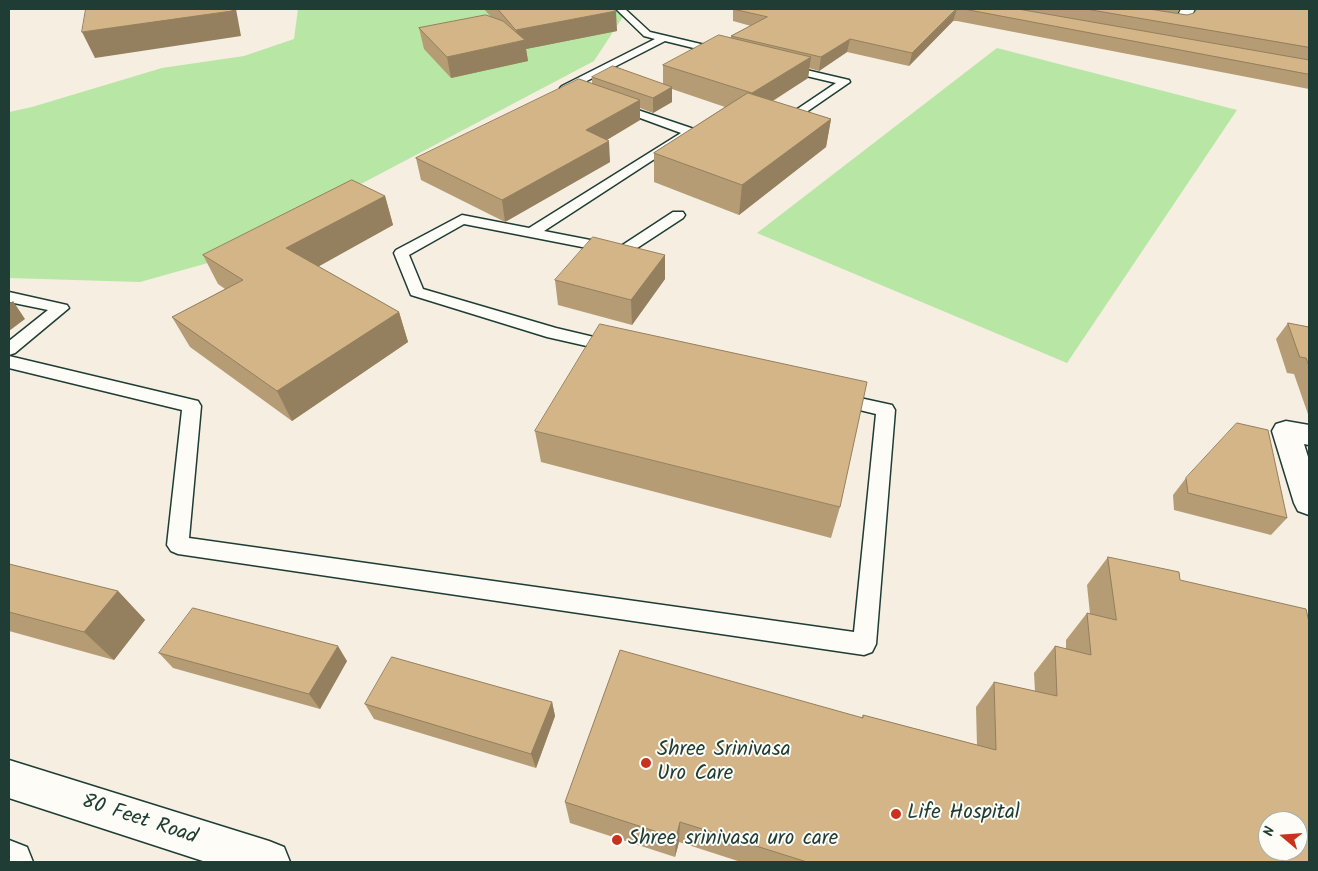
<!DOCTYPE html>
<style>
body{margin:0}
#map{position:relative;width:1318px;height:871px;overflow:hidden;background:#f5eee1;font-family:Kalam,sans-serif}
canvas{display:block}
.frame{position:absolute;inset:0;border:10px solid #1f3d34;pointer-events:none}
.north{position:absolute;left:1258px;top:811px;width:50px;height:50px;box-sizing:border-box;background:#fdfcf7;border:1px solid #a4b0a9;border-radius:50%;rotate:288deg;font-size:14px;font-weight:700;line-height:20px;text-align:center;color:#1f3d34}
.north::after{content:'';display:block;margin:auto;width:18px;height:22px;background:#c8321e;clip-path:polygon(50% 0,100% 100%,50% 72%,0 100%)}
</style>
<div id="map">
<canvas width="1318" height="871"></canvas>
<div class="frame"></div>
<div class="north">N</div>
</div>
<script>
const c = document.querySelector('canvas').getContext('2d');
c.lineJoin = 'round';
function paint(path, color) { c.fillStyle = color; c.fill(path, 'evenodd'); }
function trace(path, color, width, dash) { c.strokeStyle = color; c.lineWidth = width; c.lineCap = dash ? 'butt' : 'round'; c.setLineDash(dash || []); c.stroke(path); }
function label(font, color, halo, rows, align = 'center') {
  c.font = font + ' Kalam,sans-serif'; c.lineWidth = 4; c.setLineDash([]); c.textBaseline = 'middle'; c.strokeStyle = halo; c.fillStyle = color; for (const [text, x, y, turn = 0] of rows) {
    c.save(); c.translate(x, y); c.rotate((+turn || 0) * Math.PI / 180); c.textAlign = isNaN(turn) ? turn : align; if (halo) c.strokeText(text, 0, 0); c.fillText(text, 0, 0); c.restore();
  }
}
const green = new Path2D(`
 M298 9H628L594 61 215 261 140 282 9 278V112L32 107 162 68 244 56 294 39Z
 M997 48 1237 110 1067 363 757 233Z`);
const lane = new Path2D(`
 M616 9H625L650 32 726 50 727 52 722 55 665 41 575 87 578 90 576 92C571 94 564 93 560 88L562 86 655 39 644 36Z
 M785 65 849 80 850 82 789 124H781L779 122 781 120 836 83 781 70 780 68Z
 M617 103 694 129 696 132 544 231 621 246 673 212H683L685 215 683 218 628 254 623 255 464 224 409 255 423 289 556 328 619 343 621 347 619 351 613 352 547 337 411 295 394 253 396 250 462 215 529 228 681 133 613 108 611 106Z
 M9 292 67 305 69 308 15 353 9 355V341L48 310 9 302Z
 M9 356 198 401 201 406 189 538 854 632 876 414 831 403 828 399 831 395 837 393 892 405 895 410 876 644 872 652 864 655 178 554 171 551 167 545 182 410 9 368Z`);
const street = new Path2D(`
 M1100 9H1129L1177 17 1181 9H1195L1187 25 1182 26 1107 13Z
 M1286 421 1309 425V445L1304 444 1309 460V515L1298 511 1294 503 1272 431 1276 424Z`);
const secondary = new Path2D(`
 M9 760 269 841 284 847 290 862H206L9 798Z
 M9 840 27 847 33 862H9Z`);
const wall = new Path2D(`
 M484 9H613L617 31 526 49 528 61 451 78 424 49 419 28 491 17Z
 M733 9H1180L1177 14 1187 15 1309 9V89L957 21H953L909 66 847 52 819 71 809 68 808 78 773 101 831 119 826 147 739 215 654 182V153L725 107 672 89V102L653 113 640 108V120L607 140 610 162 505 222 421 180 416 158 592 83V77L663 84V65L731 38V36L751 26 733 21Z
 M385 196 393 225 318 266 399 312 408 342 292 421 190 347 172 317 225 289 218 284 203 255Z
 M665 255V279L632 325 558 305 555 280Z
 M1288 323 1309 327V417L1294 374 1287 373 1276 339Z
 M535 431 840 507 831 538 541 462Z
 M1186 478 1287 518 1271 535 1174 510 1173 495Z
 M1108 557 1180 580 1309 862H741L679 842 675 857 570 823 565 802 862 717 863 715 977 745 976 707 994 682 1035 691 1034 673 1055 646 1066 649V640L1087 613 1090 614 1087 585Z
 M9 564 118 591 145 620 114 660 9 631Z
 M159 653 347 661 320 709 173 668Z
 M552 702 555 716 536 768 374 719 365 704Z`);
const shadedWall = new Path2D(`
 M232 9H236L241 36 95 58 82 32Z
 M957 9 953 21 909 66 912 53Z
 M616 11 617 31 526 49 528 61 451 78 447 57 518 42 516 30Z
 M850 39 847 52 819 71 821 57Z
 M811 57 808 78 750 115 752 93Z
 M672 87V102L653 113V98Z
 M640 100V120L588 151 586 130Z
 M831 119 826 147 739 215 742 185Z
 M609 141 610 162 505 222 502 200Z
 M385 196 393 225 298 278 286 248Z
 M665 255V279L632 325 631 300Z
 M13 301 25 319 9 331V304Z
 M399 312 408 342 292 421 277 391Z
 M118 591 145 620 114 660 84 632Z
 M338 646 347 661 320 709 309 694Z
 M552 702 555 716 536 768 531 754Z
 M680 822 679 842 675 857 676 838Z`);
const building = new Path2D(`
 M86 9H232V11L82 32Z
 M498 9H613L616 11 516 30Z
 M733 9H956L912 53 850 39 821 57 731 36 767 17Z
 M964 9H1018L1309 60V74Z
 M1086 9H1149L1187 15 1194 13 1197 9H1309V47Z
 M486 15 503 21 525 40 447 57 419 28Z
 M719 35 811 57 752 93 663 65Z
 M613 66 672 87 653 98 592 77Z
 M579 79 640 100 586 130 609 141 502 200 416 158Z
 M748 93 831 119 742 185 654 153Z
 M352 180 385 196 286 248 399 312 277 391 172 317 243 280 203 255Z
 M593 237 665 255 631 300 555 280Z
 M1288 323 1309 327V366L1306 358 1300 357Z
 M600 324 867 382 840 507 535 431Z
 M1237 423 1268 430 1287 518 1188 493 1186 478Z
 M1108 557 1179 572 1180 580 1306 609 1309 622V862H807L680 822 676 838 565 802 620 650 863 718V715L996 750 994 682 1057 696 1055 646 1091 655 1087 613 1116 620ZM1268 821H1298V851H1268Z
 M9 564 118 591 84 632 9 612Z
 M193 608 338 646 309 694 159 653Z
 M392 657 552 702 531 754 365 704Z`);
const markers = [
 [646,763,6,"#c8321e"],
 [896,814,6,"#c8321e"],
 [617,840,6,"#c8321e"]
];
const nearPoinames = [
 ["Shree Srinivasa",657,751],
 ["Uro Care",657,775],
 ["Life Hospital",907,814],
 ["Shree srinivasa uro care",628,840]
];
const nearStreetnames = [
 ["80 Feet Road",139,821,18]
];
paint(green, '#b8e6a4');
trace(lane, '#1f3d34', 3);
trace(street, '#1f3d34', 3);
trace(secondary, '#1f3d34', 3);
paint(lane, '#fdfcf7');
paint(street, '#fdfcf7');
paint(secondary, '#fdfcf7');
paint(wall, '#b59c74');
paint(shadedWall, '#947f5e');
paint(building, '#d3b587');
trace(building, '#947f5e', 1);
for (const [x, y, r, color] of markers) { const dot = new Path2D(); dot.arc(x, y, r, 0, 2 * Math.PI); c.fillStyle = color; c.fill(dot); trace(dot, '#fdfcf7', 2); }
label('21px', '#1f3d34', '#fdfcf7', nearPoinames, 'left');
label('21px', '#1f3d34', '#fdfcf7', nearStreetnames);
</script>
